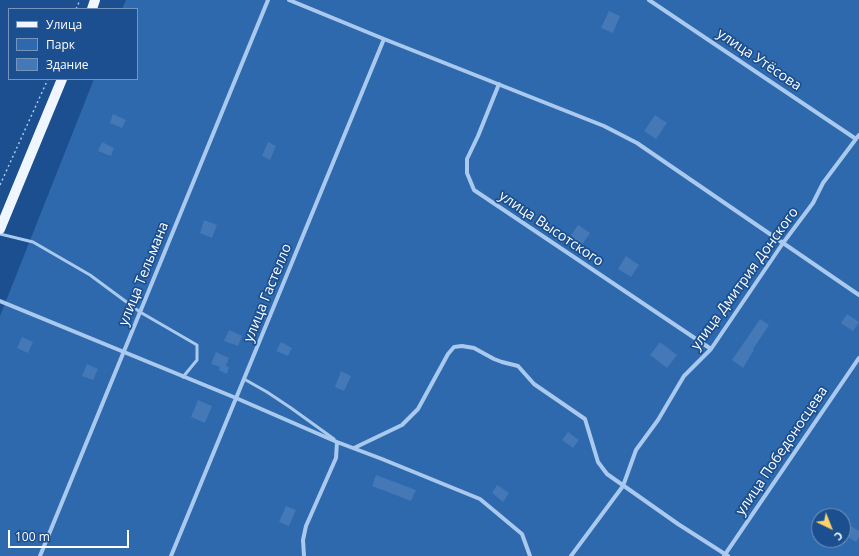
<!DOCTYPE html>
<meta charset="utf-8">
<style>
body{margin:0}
#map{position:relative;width:859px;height:556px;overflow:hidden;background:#1b4f8f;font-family:"Open Sans",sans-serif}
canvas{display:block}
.legend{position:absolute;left:8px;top:8px;width:130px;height:72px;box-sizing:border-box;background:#1b4f8f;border:1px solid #7695bc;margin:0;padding:5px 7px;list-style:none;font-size:12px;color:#fff}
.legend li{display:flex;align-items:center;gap:8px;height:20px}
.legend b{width:20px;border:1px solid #7695bc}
.north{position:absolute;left:811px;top:508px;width:40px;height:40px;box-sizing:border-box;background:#1b4f8f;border:1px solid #7695bc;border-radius:50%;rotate:137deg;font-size:11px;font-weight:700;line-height:16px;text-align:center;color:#fff}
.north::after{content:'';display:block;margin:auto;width:14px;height:18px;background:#ffd166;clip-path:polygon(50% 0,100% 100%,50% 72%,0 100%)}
.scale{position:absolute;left:8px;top:530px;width:121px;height:18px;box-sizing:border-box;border:2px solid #fff;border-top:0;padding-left:5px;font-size:12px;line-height:14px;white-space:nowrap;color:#fff;-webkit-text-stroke:3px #1b4f8f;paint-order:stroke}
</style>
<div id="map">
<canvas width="859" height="556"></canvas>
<ul class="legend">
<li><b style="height:5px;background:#f0f6ff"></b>Улица</li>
<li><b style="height:11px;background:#2e69ad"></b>Парк</li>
<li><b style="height:11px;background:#4478b7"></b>Здание</li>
</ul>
<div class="north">С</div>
<div class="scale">100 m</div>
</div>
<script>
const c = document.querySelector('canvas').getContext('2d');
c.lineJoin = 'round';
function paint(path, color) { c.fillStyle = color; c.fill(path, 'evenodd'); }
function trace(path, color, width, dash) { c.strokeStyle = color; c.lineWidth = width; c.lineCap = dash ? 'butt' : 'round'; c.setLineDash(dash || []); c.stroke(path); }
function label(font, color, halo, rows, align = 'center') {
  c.font = font + ' "Open Sans",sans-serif'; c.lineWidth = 3.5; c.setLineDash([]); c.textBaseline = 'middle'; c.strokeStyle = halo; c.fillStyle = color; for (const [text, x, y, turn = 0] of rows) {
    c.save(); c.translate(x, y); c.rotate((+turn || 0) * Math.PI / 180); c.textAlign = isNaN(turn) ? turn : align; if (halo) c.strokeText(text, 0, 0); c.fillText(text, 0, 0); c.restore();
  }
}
const green = new Path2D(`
 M126 0H859V556H0V316L94 79H137V9H122ZM819 516H843V540H819Z`);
const building = new Path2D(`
 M609 11 620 16 613 33 601 28Z
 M113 114 126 120 122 128 110 123Z
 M655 115 667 123 656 139 644 131Z
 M102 142 114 148 111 156 98 151Z
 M268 142 276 146 270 160 262 156Z
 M204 220 217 225 212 238 200 233Z
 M578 225 590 233 582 245 570 237Z
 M626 256 639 265 631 277 618 269Z
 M847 314 859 322 853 331 841 323Z
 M760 319 769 325 753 349 754 350 743 368 732 360Z
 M229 330 242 336 238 346 224 341Z
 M22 337 33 342 28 353 17 348Z
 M281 342 292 348 288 356 276 351Z
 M660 342 677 355 667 368 650 355Z
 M216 352 229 358 226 366 229 367 227 374 219 370 220 367 211 364Z
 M87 364 98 369 93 380 82 376Z
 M341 371 351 376 344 391 335 387Z
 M198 400 212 406 205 423 191 417Z
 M568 432 579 440 573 448 562 440Z
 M376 475 416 490 411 501 372 486Z
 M497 485 509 493 503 502 492 493Z
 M286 506 296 510 289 526 279 522Z
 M849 525 859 531V537L856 542 843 534Z`);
const path = new Path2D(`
 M76 9 80 0
 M0 185 48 79`);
const lane = new Path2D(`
 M0 234 33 242 90 275 140 312 197 345V360L183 377
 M244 379 267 392 291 408 334 439`);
const street = new Path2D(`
 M289 0 384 39 604 126 637 143 859 295
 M649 0 856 139
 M499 84 478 136 467 159V173L474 190 711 349
 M0 301 236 398 337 442 382 459 480 499 522 534 530 556
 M354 448 402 425 418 409 448 354 454 347 462 346 474 348 494 359 502 362 518 366 534 384 585 419 598 462 607 474 678 524 728 556
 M40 556 268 0
 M171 556 384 39
 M304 556 303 540 306 526 336 458 337 442
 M571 556 623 486 636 450 658 420 684 376 711 349 783 243 813 203 823 183 859 135
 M724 556 859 358`);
const primary = new Path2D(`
 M92 9 95 0
 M0 229 62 79`);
const streetNames = [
 ["улица Утёсова",759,60,34],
 ["улица Высотского",551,229,34],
 ["улица Тельмана",144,274,-68],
 ["улица Дмитрия Донского",745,279,-54],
 ["улица Гастелло",268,293,-68],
 ["улица Победоносцева",782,451,-56]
];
paint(green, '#2e69ad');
paint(building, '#4478b7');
trace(path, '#a9c9ee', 1.5, [2, 3]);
trace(lane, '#a9c9ee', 3);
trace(street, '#a9c9ee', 4);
trace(primary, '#f0f6ff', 10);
label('14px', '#fff', '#1b4f8f', streetNames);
</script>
